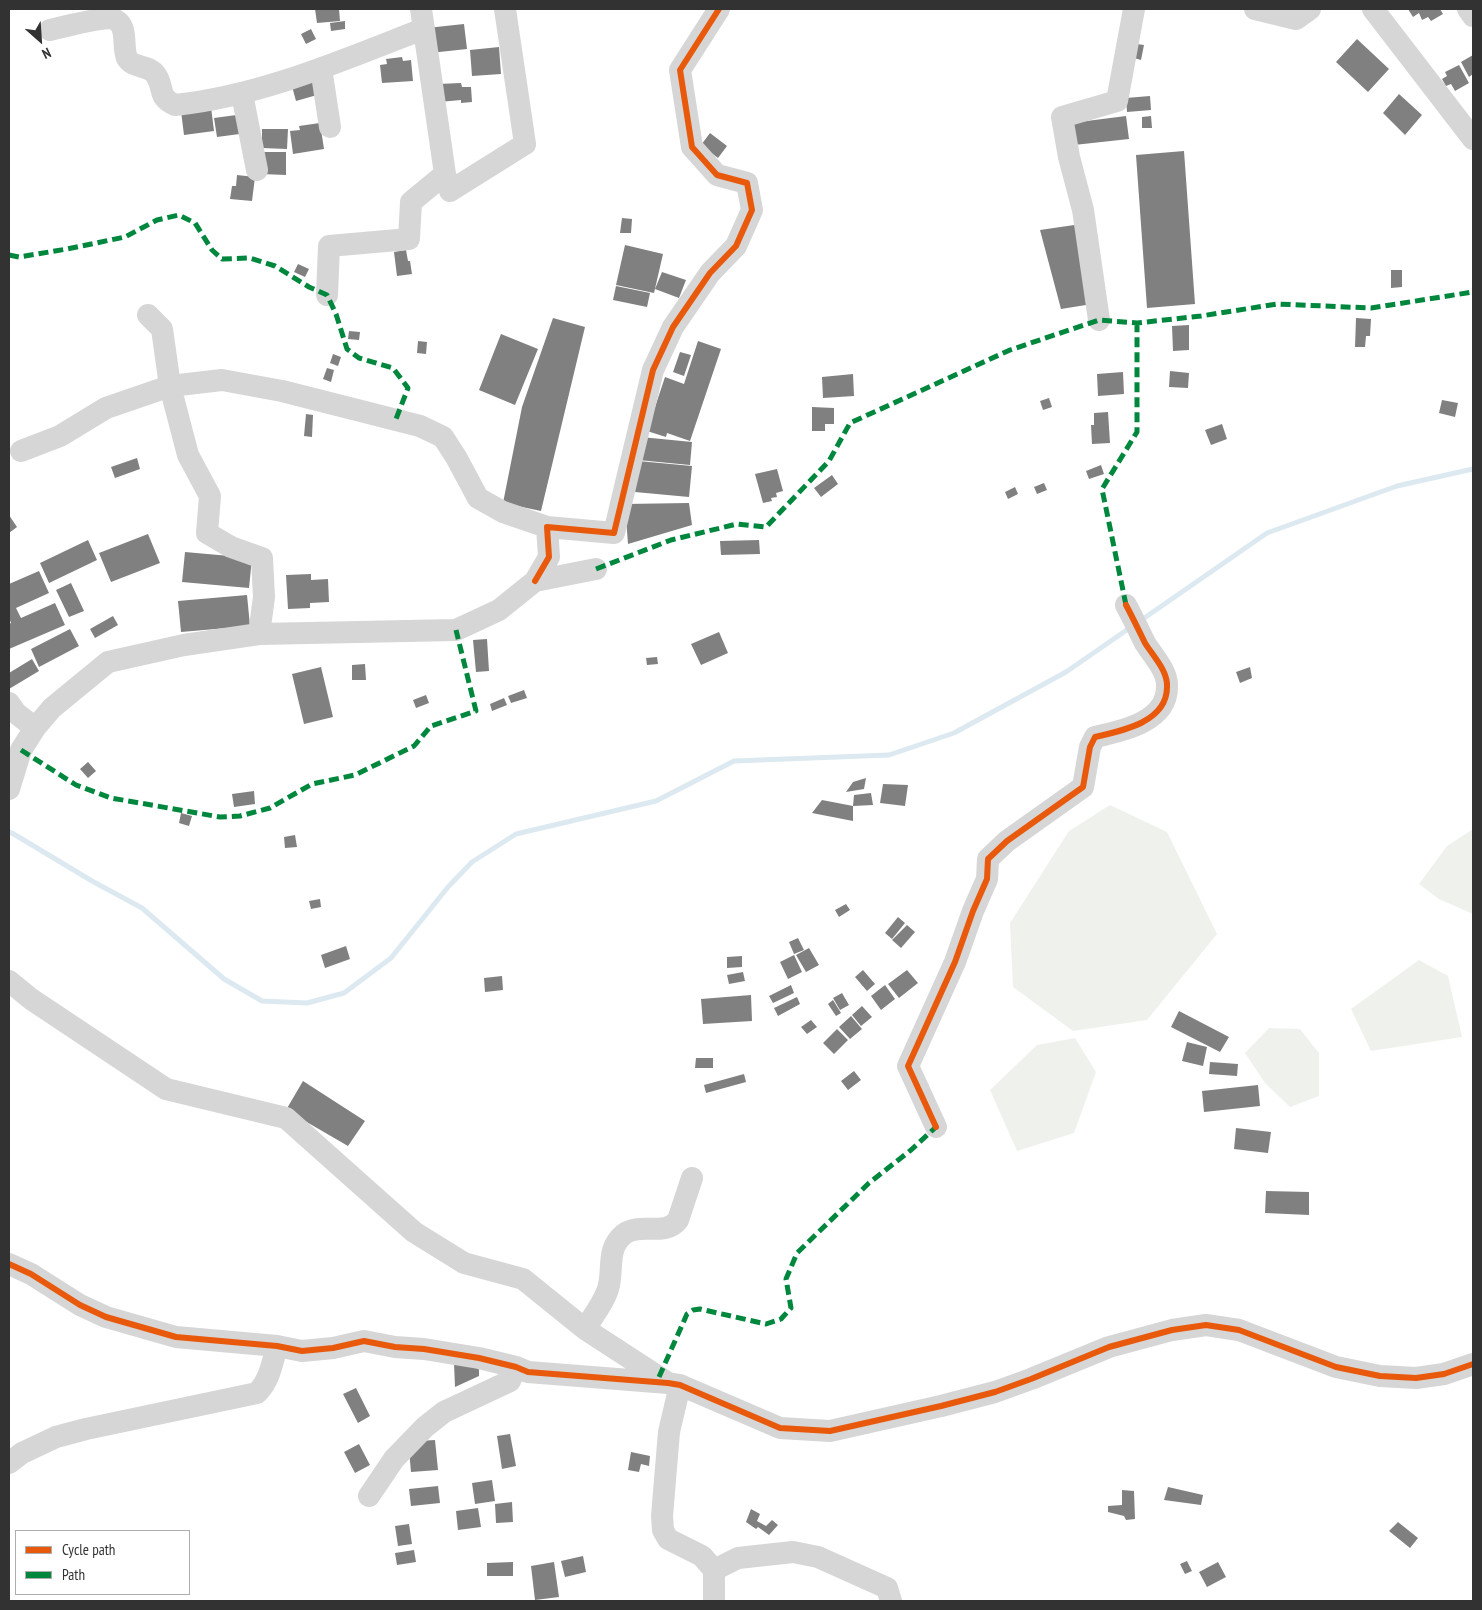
<!DOCTYPE html>
<style>
body{margin:0}
#map{position:relative;width:1482px;height:1610px;overflow:hidden;background:#fff;font-family:"PT Sans Narrow",sans-serif}
canvas{display:block}
.frame{position:absolute;inset:0;border:10px solid #323232;pointer-events:none}
.legend{position:absolute;left:15px;top:1530px;width:175px;height:65px;box-sizing:border-box;background:#fff;border:1px solid #adadad;margin:0;padding:6px 9px;list-style:none;font-size:15px;color:#323232}
.legend li{display:flex;align-items:center;gap:10px;height:25px}
.legend b{width:25px;border:1px solid #adadad}
.north{position:absolute;left:15px;top:15px;width:50px;height:50px;-webkit-text-stroke:4px #fff;paint-order:stroke;rotate:154deg;font-size:14px;font-weight:700;line-height:20px;text-align:center;color:#323232}
.north::after{content:'';display:block;margin:auto;width:18px;height:22px;background:#323232;clip-path:polygon(50% 0,100% 100%,50% 72%,0 100%)}
</style>
<div id="map">
<canvas width="1482" height="1610"></canvas>
<div class="frame"></div>
<ul class="legend">
<li><b style="height:6px;background:#e8590c"></b>Cycle path</li>
<li><b style="height:6px;background:#00873e"></b>Path</li>
</ul>
<div class="north">N</div>
</div>
<script>
const c = document.querySelector('canvas').getContext('2d');
c.lineJoin = 'round';
function paint(path, color) { c.fillStyle = color; c.fill(path, 'evenodd'); }
function trace(path, color, width, dash) { c.strokeStyle = color; c.lineWidth = width; c.lineCap = dash ? 'butt' : 'round'; c.setLineDash(dash || []); c.stroke(path); }
const green = new Path2D(`
 M1110 805 1167 832 1217 934 1147 1020 1073 1031 1013 987 1010 923 1069 831Z
 M1473 829V914L1439 899 1419 884 1447 846Z
 M1419 960 1448 976 1462 1037 1371 1051 1351 1009Z
 M1269 1028 1300 1029 1319 1053V1096L1290 1107 1265 1083 1245 1053Z
 M1075 1038 1096 1072 1074 1133 1017 1151 990 1090 1037 1045Z`);
const stream = new Path2D(`
 M1140 621 1267 533 1397 486 1473 469
 M9 832 12 833 92 881 142 908 224 979 262 1001 307 1003 344 993 391 958 448 887 472 862 516 834 656 801 734 761 889 755 954 733 1066 672 1131 627`);
const building = new Path2D(`
 M315 9H339L340 21 317 23Z
 M1408 9H1440L1443 14 1431 21 1428 17 1422 20 1419 13 1413 17Z
 M345 21V29L331 31 330 23Z
 M464 24 467 49 430 53 427 28Z
 M311 29 316 39 306 44 301 34Z
 M1357 39 1389 69 1368 92 1336 62Z
 M1137 44 1144 45 1141 60 1134 58Z
 M499 47 501 74 472 76 470 50Z
 M1473 55V74L1469 77 1461 62Z
 M402 57 403 61 411 60 413 81 382 83 380 65 387 64 386 59Z
 M1459 65 1469 83 1455 91 1451 84 1446 86 1442 79 1447 76 1445 72Z
 M290 79H320L324 93 296 101Z
 M461 83 462 87H471L472 102 461 103V100L439 102 438 84Z
 M1399 94 1422 115 1405 135 1383 113Z
 M1150 96 1151 110 1127 112 1126 98Z
 M211 107 214 131 184 135 181 111Z
 M244 114 247 133 217 137 214 118Z
 M1126 116 1129 139 1074 145 1071 123Z
 M1151 116 1152 128H1142V117Z
 M320 123 324 149 293 154 290 131 300 130 299 126Z
 M262 129H288L287 149 262 148Z
 M710 133 727 146 718 158 701 145Z
 M1184 151 1195 304 1147 308 1136 155Z
 M262 152H286V175L261 174Z
 M237 175 255 177 252 201 230 199 232 186H236Z
 M622 218 632 219 631 233H620Z
 M1081 224 1092 304 1061 309 1040 230Z
 M625 245 663 254 654 293 616 285Z
 M406 250 408 261H410L412 274 397 276 394 252Z
 M298 264 309 269 305 277 294 272Z
 M1391 270H1402V287L1391 288Z
 M662 272 686 280 679 298 655 289Z
 M616 286 650 293 647 307 613 300Z
 M553 318 585 327 541 511 503 503 522 407Z
 M1356 318 1371 319 1370 336H1366L1365 347H1355Z
 M1189 325V350L1173 351 1172 326Z
 M349 331 360 332 359 340 348 339Z
 M501 334 538 349 515 405 479 390Z
 M418 341 427 342 426 354 417 353Z
 M698 341 721 349 690 441 667 433 666 437 647 431 665 377 684 384Z
 M680 352 691 355 684 376 673 372Z
 M333 354 341 357 338 366 330 363Z
 M327 368 334 370 331 382 323 379Z
 M1170 371 1189 373 1188 388 1169 387Z
 M1123 372 1124 394 1098 396 1097 374Z
 M853 374 854 396 823 398 822 377Z
 M1049 398 1052 407 1043 410 1040 401Z
 M1442 400 1458 403 1455 417 1439 413Z
 M812 407 834 408V424H825V431H812Z
 M1108 412 1110 443 1092 444 1091 425H1094V413Z
 M306 414 313 415 312 437 304 436Z
 M1222 424 1227 439 1211 445 1205 430Z
 M641 437 692 442 690 465 638 460Z
 M137 458 140 469 115 478 111 467Z
 M638 461 692 466 689 497 635 492Z
 M1101 465 1104 474 1089 479 1086 471Z
 M777 469 783 491 776 493 777 497 771 498 772 501 763 503 755 474Z
 M832 475 838 484 821 497 814 488Z
 M1044 483 1047 490 1037 494 1034 487Z
 M1015 487 1018 494 1008 499 1005 492Z
 M689 503 692 525 628 544 625 504Z
 M9 515 17 527 9 533Z
 M148 534 160 563 111 582 99 553Z
 M88 540 97 560 49 583 40 563Z
 M759 540 760 554 721 555 720 541Z
 M185 552 252 558 249 588 182 582Z
 M39 571 49 593 16 608 21 618 55 603 65 625 9 649V624L11 623 9 618V584Z
 M311 574V580L328 579 329 602 310 603V608L288 609 286 575Z
 M71 583 84 611 69 617 56 590Z
 M247 595 250 626 181 632 178 601Z
 M113 616 118 625 95 638 90 629Z
 M70 629 79 646 39 667 31 649Z
 M719 632 728 653 701 665 691 644Z
 M487 639 489 671 476 672 473 640Z
 M657 657 658 664 647 665 646 658Z
 M32 659 39 671 9 689V673Z
 M365 664 366 680H352V665Z
 M321 667 333 717 304 724 292 674Z
 M1250 667 1252 678 1240 683 1236 672Z
 M524 690 527 698 511 703 508 696Z
 M426 695 429 703 416 708 413 700Z
 M504 698 507 705 492 711 490 704Z
 M88 762 96 771 88 778 80 769Z
 M866 778 864 789 846 792 853 782Z
 M883 784 908 785 905 806 880 803Z
 M254 791 255 804 234 807 232 794Z
 M871 793 873 805 853 806 854 795Z
 M822 800 853 806V821L812 813Z
 M181 813 192 816 189 826 179 823Z
 M295 835 297 847 285 848 284 837Z
 M320 899 321 907 311 909 309 901Z
 M846 904 850 910 839 917 835 910Z
 M898 917 905 923 892 939 885 933Z
 M907 925 915 932 901 948 892 940Z
 M798 938 804 950 794 954 789 942Z
 M346 946 350 959 325 968 321 955Z
 M809 948 819 965 806 972 796 955Z
 M794 955 802 972 788 979 780 962Z
 M742 956V967L727 968V957Z
 M863 970 875 984 867 991 855 977Z
 M907 970 918 983 899 998 888 984Z
 M743 972 745 981 729 984 727 975Z
 M502 976 503 990 485 992 484 978Z
 M791 985 794 993 773 1003 769 996Z
 M885 985 895 999 881 1010 871 996Z
 M842 993 849 1005 840 1010 833 998Z
 M751 995 752 1021 703 1024 701 999Z
 M797 997 800 1004 778 1016 774 1008Z
 M833 1000 841 1013 836 1016 828 1004Z
 M862 1006 872 1017 861 1026 852 1015Z
 M1179 1011 1229 1037 1220 1052 1171 1027Z
 M851 1016 862 1029 850 1039 839 1027Z
 M811 1020 817 1027 807 1034 801 1027Z
 M837 1029 848 1040 834 1054 823 1043Z
 M1187 1042 1207 1047 1203 1066 1182 1061Z
 M696 1058H713V1068H695Z
 M1210 1062 1238 1064 1237 1076 1209 1074Z
 M854 1071 861 1080 848 1090 841 1081Z
 M744 1074 746 1082 706 1093 704 1085Z
 M303 1081 365 1121 348 1146 286 1110Z
 M1258 1085 1260 1106 1204 1112 1202 1091Z
 M1236 1128 1271 1132 1268 1153 1234 1149Z
 M1266 1191 1309 1192V1215L1265 1213Z
 M479 1362V1376L455 1387 454 1363Z
 M356 1388 370 1416 358 1423 343 1394Z
 M510 1434 516 1466 502 1469 497 1436Z
 M435 1440 438 1470 411 1472 409 1450 418 1441Z
 M359 1444 370 1465 355 1473 344 1452Z
 M631 1452 650 1456 649 1466 641 1464 639 1472 628 1470Z
 M492 1480 495 1501 475 1504 472 1483Z
 M438 1486 440 1503 411 1506 409 1489Z
 M1168 1487 1203 1495 1201 1505 1164 1500Z
 M1122 1490 1134 1491 1135 1519 1126 1520 1124 1516 1108 1512V1506L1122 1505Z
 M512 1502 513 1522 496 1523 495 1504Z
 M478 1508 481 1527 458 1530 456 1511Z
 M751 1509 760 1514 757 1521 766 1526 772 1520 778 1525 769 1535 758 1527 756 1529 746 1522Z
 M1398 1522 1418 1538 1410 1548 1389 1531Z
 M409 1524 412 1544 398 1546 395 1526Z
 M414 1550 416 1562 397 1565 395 1553Z
 M583 1556 586 1572 565 1577 561 1561Z
 M1187 1561 1192 1571 1185 1574 1180 1564Z
 M513 1562V1576H487V1563Z
 M554 1562 559 1597 535 1600 531 1566Z
 M1218 1562 1226 1577 1207 1587 1199 1572Z`);
const minor = new Path2D(`
 M421 9 445 174
 M1255 9 1296 19 1310 9
 M1373 9 1473 139
 M1468 9 1473 16
 M50 30C62 27 105 16 114 19 118 21 121 24 122 27 126 36 123 49 127 58 133 69 149 64 156 75 165 89 157 97 175 105 261 96 343 60 423 29
 M321 68 330 127
 M242 94 257 170
 M327 295 329 246 409 239 411 202 445 174 450 191 525 144 505 9
 M148 315 162 329 170 386 188 455 210 496 207 533 231 547 262 558 264 597 259 634
 M1099 320 1083 210 1069 157 1062 117 1117 101 1134 9
 M21 451 60 436 106 408 170 386 222 380 282 391 420 426 443 437 456 457 478 498 503 512 547 527
 M535 581 549 557 547 527 614 533 653 370 673 327 710 273 736 246 752 210 747 183 717 175 692 147 680 70 719 9
 M9 703 16 713 35 728 21 750 9 789
 M35 728 52 708 108 662 184 645 259 634 456 630 499 610 535 581 596 569
 M9 981 31 999 166 1089 286 1118 414 1232 464 1263 523 1279 585 1329 665 1381
 M936 1127 908 1066 955 962 973 911 987 879 988 859 1007 841 1083 787 1090 747 1095 737C1122 731 1167 722 1167 687 1168 671 1153 656 1145 643 1139 631 1133 618 1126 605
 M9 1264 31 1274 80 1305 106 1317 176 1337 277 1346 302 1351 333 1348 364 1341 395 1347 424 1349 479 1358 516 1367 528 1372 668 1383 680 1385 780 1428 830 1431 941 1406 995 1392 1031 1379 1109 1347 1172 1330 1206 1325 1239 1330 1336 1367 1380 1376 1416 1378 1444 1374 1473 1364
 M585 1329C593 1316 606 1300 609 1285 613 1266 607 1248 624 1234 640 1222 665 1237 678 1220L692 1178
 M680 1385 669 1432 662 1516 663 1530 668 1539 702 1556 714 1570V1601
 M9 1463 22 1453 56 1437 86 1429 257 1393C270 1380 272 1363 277 1346
 M369 1496 394 1459 425 1427 444 1412 510 1381 516 1367
 M714 1570 738 1558 793 1552 818 1557 887 1588 891 1601`);
const quiet = new Path2D(`
 M9 255 19 257 67 249 125 237 157 220 179 215 195 223 212 250 222 259 250 258 275 266 309 287 327 295 336 314 347 349 359 358 393 368 408 388 396 419
 M596 569 671 540 737 524 766 527 829 461 850 423 1010 350 1099 320 1137 323 1201 316 1277 304 1371 308 1473 292
 M1126 605 1102 489 1137 432V323
 M21 750 76 785 111 798 220 817 240 816 270 808 312 784 355 775 414 746 431 726 476 711 456 630
 M659 1377 687 1314 693 1310 700 1309 766 1324 781 1319 791 1308 786 1279 797 1253 869 1183 911 1150 936 1127`);
const cycleway = new Path2D(`
 M535 581 549 557 547 527 614 533 653 370 673 327 710 273 736 246 752 210 747 183 717 175 692 147 680 70 719 9
 M936 1127 908 1066 955 962 973 911 987 879 988 859 1007 841 1083 787 1090 747 1095 737C1122 731 1167 722 1167 687 1168 671 1153 656 1145 643 1139 631 1133 618 1126 605
 M9 1264 31 1274 80 1305 106 1317 176 1337 277 1346 302 1351 333 1348 364 1341 395 1347 424 1349 479 1358 516 1367 528 1372 668 1383 680 1385 780 1428 830 1431 941 1406 995 1392 1031 1379 1109 1347 1172 1330 1206 1325 1239 1330 1336 1367 1380 1376 1416 1378 1444 1374 1473 1364`);
paint(green, '#eff2ec');
trace(stream, '#dde9f0', 5);
paint(building, '#808080');
trace(minor, '#d6d6d6', 22);
trace(quiet, '#00873e', 5, [10, 5]);
trace(cycleway, '#e8590c', 6);
</script>
